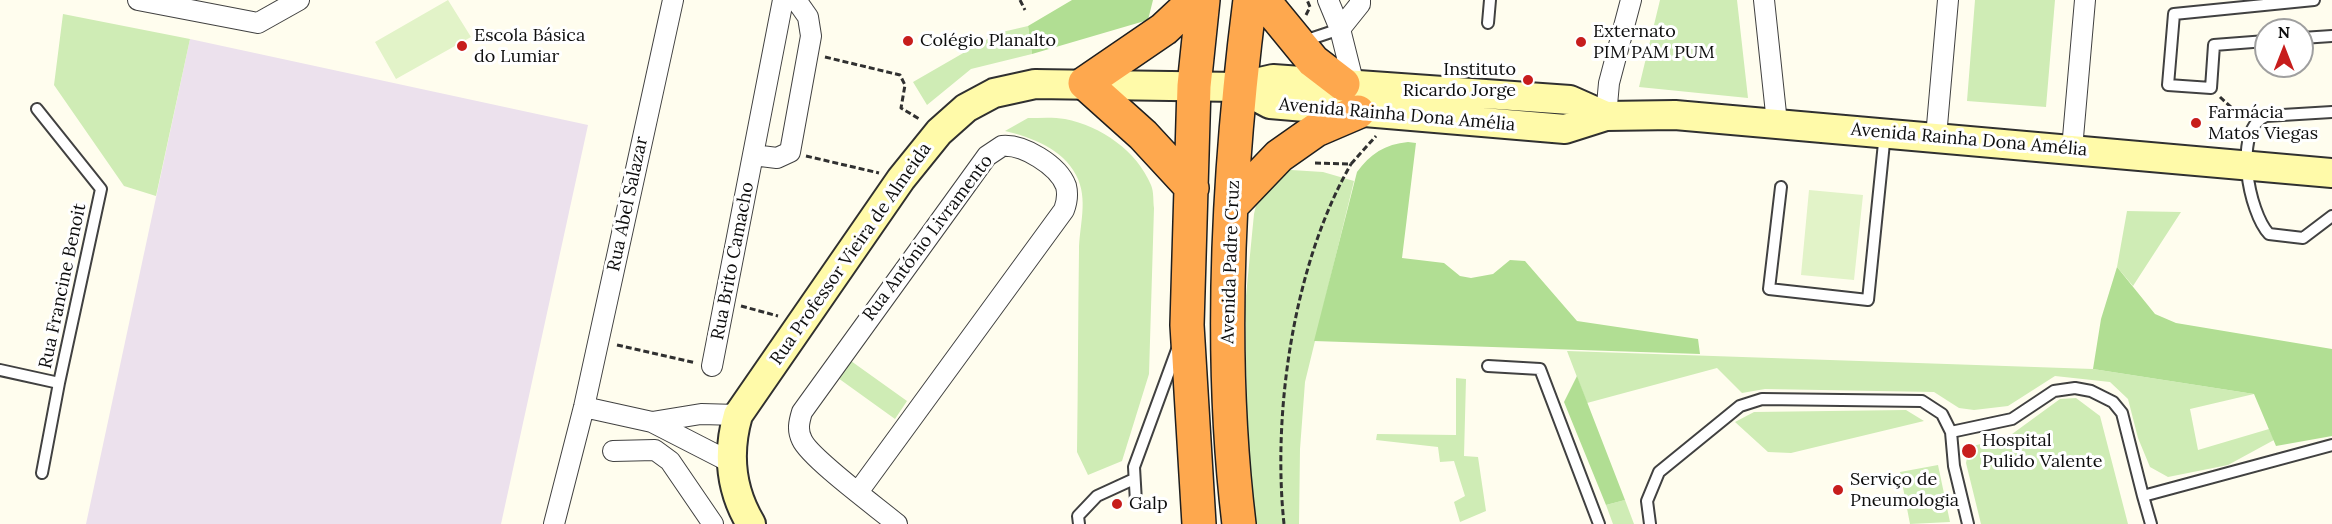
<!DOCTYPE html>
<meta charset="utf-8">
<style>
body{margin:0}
#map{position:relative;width:2332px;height:524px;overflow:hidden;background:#fffdee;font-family:Lora,serif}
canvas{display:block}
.north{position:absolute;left:2254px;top:18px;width:60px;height:60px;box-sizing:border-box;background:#fff;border:2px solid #9f9f9f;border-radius:50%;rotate:0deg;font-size:16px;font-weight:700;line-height:24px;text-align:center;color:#0e0e0e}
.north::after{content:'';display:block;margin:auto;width:21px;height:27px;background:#c71d1c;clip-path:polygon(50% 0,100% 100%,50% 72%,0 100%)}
</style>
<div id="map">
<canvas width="2332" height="524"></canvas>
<div class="north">N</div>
</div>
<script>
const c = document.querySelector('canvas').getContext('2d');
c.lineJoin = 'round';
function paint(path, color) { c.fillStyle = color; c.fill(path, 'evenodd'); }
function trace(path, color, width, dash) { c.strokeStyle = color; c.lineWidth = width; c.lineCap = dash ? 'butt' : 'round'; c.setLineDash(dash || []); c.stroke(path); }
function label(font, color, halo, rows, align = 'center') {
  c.font = font + ' Lora,serif'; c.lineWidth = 6; c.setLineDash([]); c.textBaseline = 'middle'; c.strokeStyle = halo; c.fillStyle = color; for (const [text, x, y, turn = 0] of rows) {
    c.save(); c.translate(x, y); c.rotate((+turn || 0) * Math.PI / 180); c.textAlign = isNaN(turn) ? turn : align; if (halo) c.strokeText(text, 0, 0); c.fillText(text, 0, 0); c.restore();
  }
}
const industrial = new Path2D(`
 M190 39 588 125 501 524H86Z`);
const green = new Path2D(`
 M1660 0H1737L1748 98 1639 87Z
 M1975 0H2055L2046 107 1967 101Z
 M63 14 190 39 156 196 124 186 54 85Z
 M1028 26 1032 54 971 69 927 105 913 82 998 33Z
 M1028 118C1040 118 1054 117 1065 119 1101 126 1137 151 1151 185 1154 192 1153 201 1154 208L1149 374 1122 461 1088 475 1077 452C1078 385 1078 318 1079 251 1079 226 1089 199 1076 175 1063 149 1031 137 1005 131Z
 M1275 169 1323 172 1354 181 1305 382 1300 449 1299 524H1254L1248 470 1245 306 1254 214 1260 188Z
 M2127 211 2181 212 2133 286 2117 267Z
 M1567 351 2093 369 2254 394 2190 409 2198 450 2269 429 2274 440 2228 465 2168 477 2150 467 2138 438 2128 399 2110 382 2055 376 2008 406 1974 410 1959 408 1934 392 1765 389 1742 393 1717 368 1587 403Z
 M851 361 907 401 895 419 838 378Z
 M1456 378 1466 379 1464 456 1478 457 1486 511 1460 522 1454 502 1465 496 1454 461 1440 462 1438 447 1376 440 1377 434 1456 435Z
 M2076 398 2100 416 2128 524H1981L1966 463 1969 447 2008 437 2060 399Z
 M1906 410 1924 421 1791 453 1768 452 1735 422 1754 412Z
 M1938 465 1950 522 1910 524 1900 472Z
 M1625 500 1634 524H1613L1606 505Z`);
const forest = new Path2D(`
 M1072 0H1153L1148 20 1032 54 1028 26Z
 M1408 142 1416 143 1402 258 1444 263 1460 276 1471 278 1493 274 1510 260 1525 261 1577 321 1698 339 1700 354 1314 341 1357 172C1370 154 1385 144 1408 142Z
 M2117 267 2155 314 2176 323 2332 349V436L2276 446 2254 394 2093 369 2101 319Z
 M1577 376 1625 500 1606 505 1564 402Z`);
const pitch = new Path2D(`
 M448 0 471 37 396 79 375 42Z
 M1809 190 1863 195 1854 280 1801 275Z`);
const path = new Path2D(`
 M1020 0 1025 10
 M1306 15 1310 7 1307 0
 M825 57 900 75 905 85 901 108 921 120
 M2220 97 2244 119
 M806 156 879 173
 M1315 163 1351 164 1376 136
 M741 306 778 316
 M617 345 696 363
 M1284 524C1272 411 1294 263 1351 164`);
const lane = new Path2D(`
 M1488 23 1490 0
 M2302 38 2332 36
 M1304 41 1340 29
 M2266 41 2214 45 2211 88 2168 85 2174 14 2314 0
 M2332 112 2266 116C2232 129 2249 213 2269 234L2303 238 2332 216
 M1781 187 1769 289 1868 300 1885 133
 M1488 366 1540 369 1599 524
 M0 370 59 383 101 189 37 109
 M1951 432 2012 419 2054 391 2075 388 2091 391 2113 402 2122 413 2143 496
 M42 473 59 383
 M1136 502 1134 467 1178 347
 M1079 524 1078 516 1097 496 1134 479
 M1650 524 1647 501 1659 472 1740 406 1762 399 1922 401 1942 414 1951 432 1954 466 1968 524
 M2151 524 2143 496 2332 445`);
const street = new Path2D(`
 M138 0 258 23 299 0
 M1328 0 1340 29 1354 85
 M1764 0 1777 123
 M1340 29 1360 4V0
 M1606 116 1609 83 1631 0
 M1936 137 1948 0
 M2072 149 2085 0
 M753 155 777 158 790 152 811 36 808 17 796 0
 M712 366 783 0
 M584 407 652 422 730 462
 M652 422 701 414 738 415
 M613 451 655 450 670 461 713 524
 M858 492 1064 210C1067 202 1068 194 1066 186 1058 165 1023 144 1002 146L987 156 802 412C799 422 797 430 802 440 810 458 878 508 897 524
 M554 524 584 407 673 0`);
const secondary = new Path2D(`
 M1238 87 1270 104 1565 129 1606 116 1675 115 2332 173
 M751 524C730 489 727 453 738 415L901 179 939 132 966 108 994 93 1035 84 1238 87 1273 79 1570 100 1606 116`);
const highway = new Path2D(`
 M1263 0 1313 61 1343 84
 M1192 188 1143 135 1085 83 1164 29 1195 0
 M1232 205 1279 156 1316 130 1358 112
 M1199 524 1187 325 1194 86 1203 0
 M1239 524C1218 351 1228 172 1250 0`);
const markers = [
 [908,41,6,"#c71d1c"],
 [1581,42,6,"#c71d1c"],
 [462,46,6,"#c71d1c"],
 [1528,80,6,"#c71d1c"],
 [2196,123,6,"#c71d1c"],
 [1969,451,8,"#c71d1c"],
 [1838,490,6,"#c71d1c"],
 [1117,504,6,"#c71d1c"]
];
const poiNames = [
 ["Externato",1593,32],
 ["PIM PAM PUM",1593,53],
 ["Escola Básica",474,36],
 ["do Lumiar",474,57],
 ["Colégio Planalto",920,41],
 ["Instituto",1516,70,"right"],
 ["Ricardo Jorge",1516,91,"right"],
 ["Farmácia",2208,113],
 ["Matos Viegas",2208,134],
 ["Hospital",1982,441],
 ["Pulido Valente",1982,462],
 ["Serviço de",1850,480],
 ["Pneumologia",1850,501],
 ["Galp",1129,504]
];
const streetNames = [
 ["Avenida Rainha Dona Amélia",1397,115,5],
 ["Avenida Rainha Dona Amélia",1969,140,5],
 ["Rua Abel Salazar",628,204,-78],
 ["Rua António Livramento",928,238,-53],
 ["Rua Professor Vieira de Almeida",851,254,-55],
 ["Rua Brito Camacho",733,261,-79],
 ["Avenida Padre Cruz",1231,262,-88],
 ["Rua Francine Benoit",63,286,-78]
];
paint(industrial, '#ece1ed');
paint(green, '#cfecb5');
paint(forest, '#b1de93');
paint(pitch, '#e2f3c8');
trace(lane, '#414141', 14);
trace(street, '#414141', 22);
trace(secondary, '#303030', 32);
trace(highway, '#1f1f1f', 36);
trace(path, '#303030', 3, [6, 3]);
trace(lane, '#fff', 10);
trace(street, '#fff', 20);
trace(secondary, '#fffaa9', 28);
trace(highway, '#fea84e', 33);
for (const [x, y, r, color] of markers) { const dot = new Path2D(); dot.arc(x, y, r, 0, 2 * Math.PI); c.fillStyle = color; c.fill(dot); trace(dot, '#fff', 2); }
label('18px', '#0e0e0e', '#fff', poiNames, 'left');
label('18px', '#0e0e0e', '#fff', streetNames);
</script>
